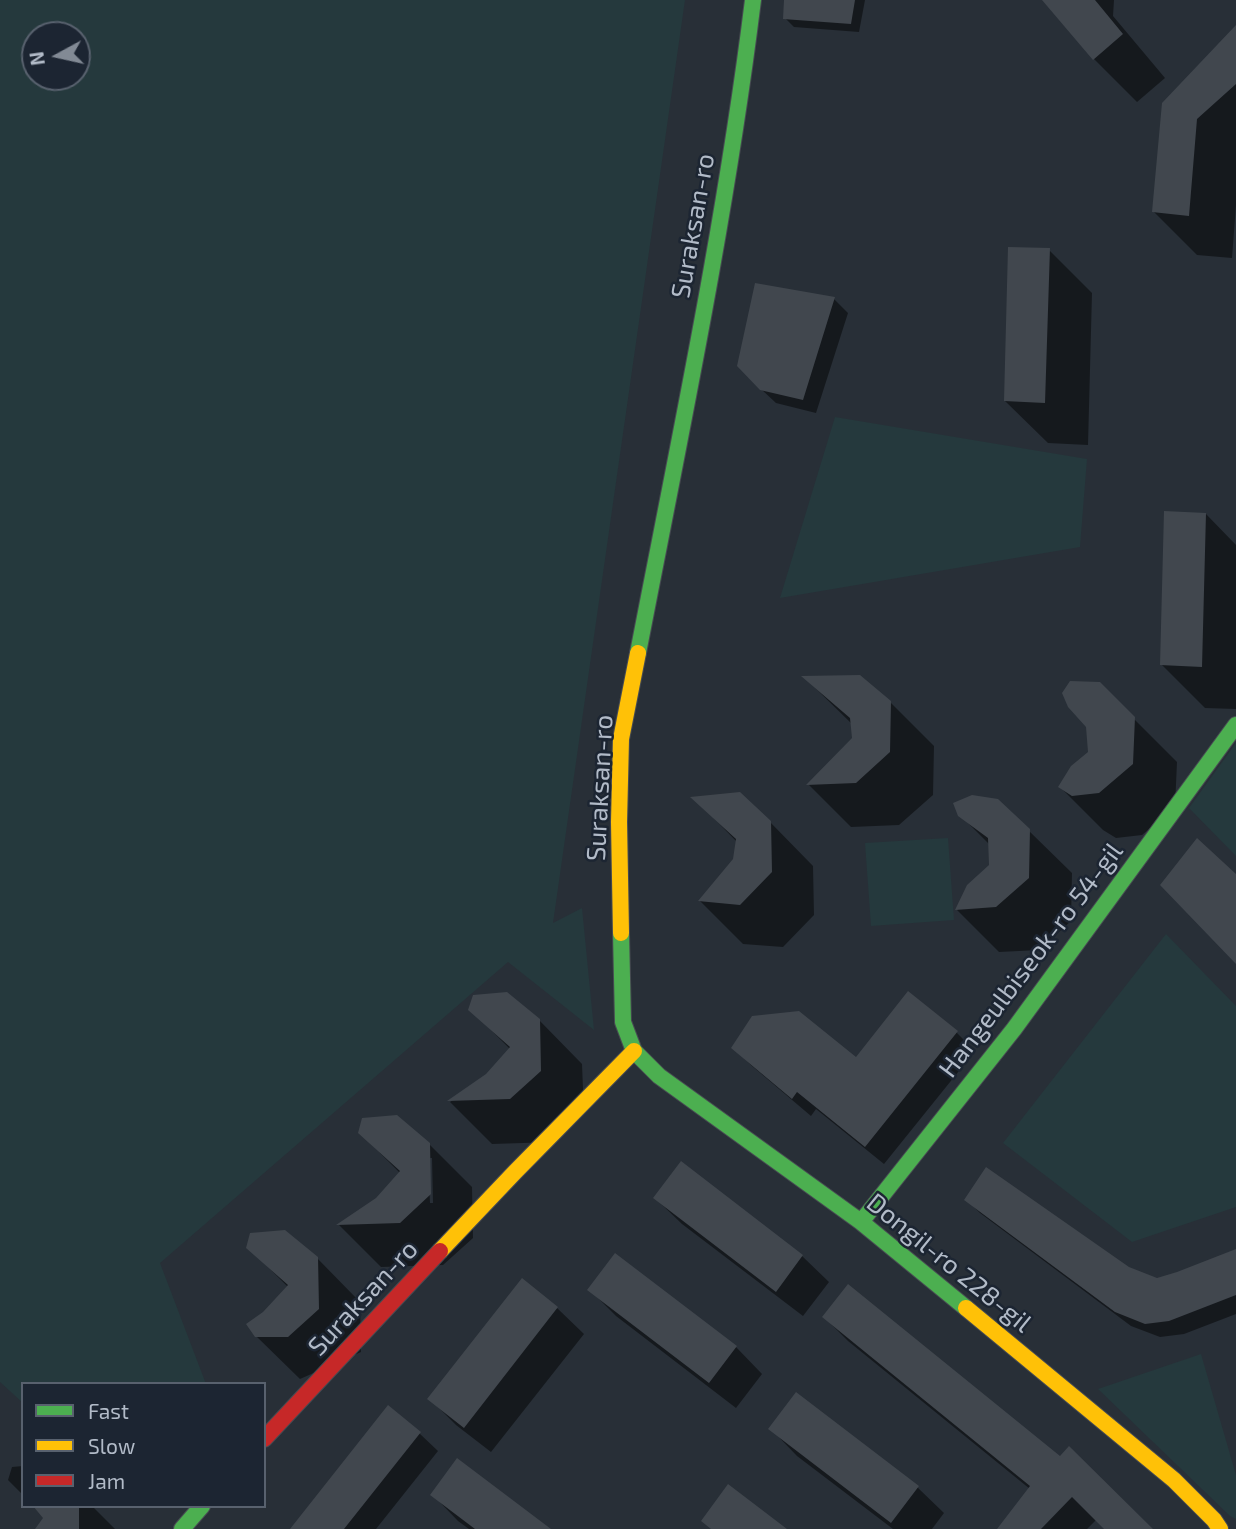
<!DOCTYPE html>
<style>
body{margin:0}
#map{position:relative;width:1236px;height:1529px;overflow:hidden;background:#282f37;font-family:"Exo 2",sans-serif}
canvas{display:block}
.legend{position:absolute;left:21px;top:1382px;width:245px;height:126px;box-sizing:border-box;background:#1c2532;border:2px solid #58616e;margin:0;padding:9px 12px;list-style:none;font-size:21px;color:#b2bbc8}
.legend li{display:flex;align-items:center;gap:14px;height:35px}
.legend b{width:35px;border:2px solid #58616e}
.north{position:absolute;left:21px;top:21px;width:70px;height:70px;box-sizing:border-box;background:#1c2532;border:2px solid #58616e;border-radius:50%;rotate:262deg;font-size:19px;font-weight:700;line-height:28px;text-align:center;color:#b2bbc8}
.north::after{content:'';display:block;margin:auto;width:24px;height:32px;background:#828a95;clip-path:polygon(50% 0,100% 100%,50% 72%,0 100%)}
</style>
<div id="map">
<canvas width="1236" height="1529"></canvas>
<ul class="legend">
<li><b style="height:9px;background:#4caf50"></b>Fast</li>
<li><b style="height:9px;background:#ffc107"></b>Slow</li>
<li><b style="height:9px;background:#c62828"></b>Jam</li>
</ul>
<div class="north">N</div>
</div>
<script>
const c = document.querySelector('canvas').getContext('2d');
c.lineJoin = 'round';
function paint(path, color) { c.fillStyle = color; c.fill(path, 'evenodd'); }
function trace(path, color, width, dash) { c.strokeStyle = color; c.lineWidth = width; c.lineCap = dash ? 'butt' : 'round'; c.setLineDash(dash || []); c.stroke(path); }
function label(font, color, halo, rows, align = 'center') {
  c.font = font + ' "Exo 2",sans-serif'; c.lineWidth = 5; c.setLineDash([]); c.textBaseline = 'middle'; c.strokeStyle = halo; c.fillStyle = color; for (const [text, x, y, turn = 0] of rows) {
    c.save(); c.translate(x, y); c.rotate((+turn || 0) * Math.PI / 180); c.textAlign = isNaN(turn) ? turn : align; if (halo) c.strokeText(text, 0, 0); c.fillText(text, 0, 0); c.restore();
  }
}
const green = new Path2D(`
 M0 0H685L553 923 582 908 594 1030 508 962 160 1263 206 1384H23V1403L0 1382ZM35 35H77V77H35Z
 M835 417 1087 459 1080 547 780 598Z
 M1236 743V856L1189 808Z
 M948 838 954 920 871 926 865 843Z
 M1166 934 1236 1006V1207L1132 1242 1003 1143Z
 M1201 1354 1236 1475V1519L1230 1516 1098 1389Z`);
const shadow = new Path2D(`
 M786 0H865L859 32 794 27 785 18Z
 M1044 0H1114L1113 16 1165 78 1137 102 1094 59Z
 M1236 27V205L1232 258 1197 255 1154 212Z
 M1049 250 1092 293 1088 445 1048 443 1005 401Z
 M834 299 848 313 816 413 776 403 761 389Z
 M1206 514 1236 545V709L1205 708 1162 665Z
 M805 678 890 702 934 746 933 795 899 825 851 827 809 785 854 738 853 725Z
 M1099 684 1177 762 1175 807 1142 835 1116 838 1103 830 1060 787 1090 753Z
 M694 798 770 822 813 866 814 915 783 947 743 944 700 901 735 860 737 842Z
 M960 815 1028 830 1072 873 1071 921 1039 950 999 952 957 910 991 866 990 845Z
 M470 1009 539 1020 582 1064 584 1114 554 1142 492 1144 450 1102 487 1076 510 1049Z
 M956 1032 975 1051 884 1164 816 1109 811 1116 752 1066 733 1048 856 1059Z
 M360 1133 429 1144 472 1187 473 1238 443 1265 381 1267 339 1225 377 1199 400 1173ZM428 1158H432L433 1203H430Z
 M655 1198 802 1256 829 1282 803 1316 682 1224Z
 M966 1199 1157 1280 1236 1251V1314L1184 1334 1160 1337 1131 1326 980 1213Z
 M248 1247 317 1258 360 1302 361 1352 300 1379 256 1336 264 1314 288 1287Z
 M615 1255 736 1347 762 1374 736 1408 616 1316 590 1290Z
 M557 1308 584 1334 491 1452 456 1425 430 1399Z
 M824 1317 1151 1529H1106L1096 1520 1087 1529H1000L1030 1489 848 1341Z
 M771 1429 917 1487 944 1513 932 1529H893L797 1456Z
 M419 1433 438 1451 376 1529H293Z
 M23 1466V1495L8 1480 12 1467Z
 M432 1494 548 1529H469L458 1521Z
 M34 1506H92L115 1529H38L46 1518Z`);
const building = new Path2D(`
 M784 0H855L851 24 783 19Z
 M1042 0H1095L1123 34 1093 60Z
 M1236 25V84L1197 119 1189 216 1152 212 1162 103Z
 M1008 247 1050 248 1045 403 1004 401Z
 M755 283 835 297 803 400 760 390 737 366Z
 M1164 511 1206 513 1202 667 1160 665Z
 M860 675 891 701 890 752 856 783 806 785 852 738 850 718 801 676Z
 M1070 681 1100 682 1135 717 1133 764 1099 793 1072 796 1058 787 1071 766 1088 752 1086 727 1068 707 1062 693Z
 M740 792 771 821 772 872 740 905 698 901 733 859 736 839 690 797Z
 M972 795 998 799 1030 829 1029 878 996 907 955 910 967 885 989 865 988 838 958 816 953 803Z
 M1197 838 1236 874V964L1160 885Z
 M908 991 958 1031 865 1147 797 1092 792 1099 731 1048 752 1016 799 1011 856 1057Z
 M507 992 540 1019 541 1071 510 1099 447 1101 486 1074 510 1047 468 1010 473 995Z
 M397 1115 430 1143 431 1194 400 1223 336 1225 376 1198 400 1171 358 1133 362 1118Z
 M681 1161 803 1255 776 1292 653 1198Z
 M986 1167 1129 1267 1157 1278 1177 1272 1236 1249V1295L1169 1321 1145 1324 1115 1312 964 1200Z
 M285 1230 318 1257 319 1309 288 1337H255L246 1324 263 1312 288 1285 246 1248 250 1233Z
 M615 1253 737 1346 709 1383 587 1290Z
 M522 1278 558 1307 464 1428 427 1399Z
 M848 1284 1060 1456 1069 1446 1153 1529H1104L1072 1497 1041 1529H997L1030 1486 822 1317Z
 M796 1392 919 1486 891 1523 768 1429Z
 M388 1405 421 1432 344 1529H290Z
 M457 1458 551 1529H475L430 1495Z
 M728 1484 787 1529H711L701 1521Z
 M33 1506H79V1529H35L43 1518Z`);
const fast = new Path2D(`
 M638 653C680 436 726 219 753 0
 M621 933 623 1022 634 1051 659 1076 861 1222 966 1308
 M861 1222 1014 1029 1236 725
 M182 1529 202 1506`);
const slow = new Path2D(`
 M621 933 619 822 621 739 638 653
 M440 1251 515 1172 634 1051
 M966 1308 1174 1480 1214 1520 1220 1529`);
const jam = new Path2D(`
 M264 1439 440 1251`);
const streetNames = [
 ["Suraksan-ro",693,226,-80],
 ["Suraksan-ro",600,788,-87],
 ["Hangeulbiseok-ro 54-gil",1031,960,-53],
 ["Dongil-ro 228-gil",949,1263,39],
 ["Suraksan-ro",363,1298,-47]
];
paint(green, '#25393d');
paint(shadow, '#0007');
paint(building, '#41474e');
trace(fast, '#474b52', 18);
trace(slow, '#474b52', 18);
trace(jam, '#474b52', 18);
trace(fast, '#4caf50', 16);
trace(slow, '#ffc107', 16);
trace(jam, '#c62828', 16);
label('26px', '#b2bbc8', '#1c2532', streetNames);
</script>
